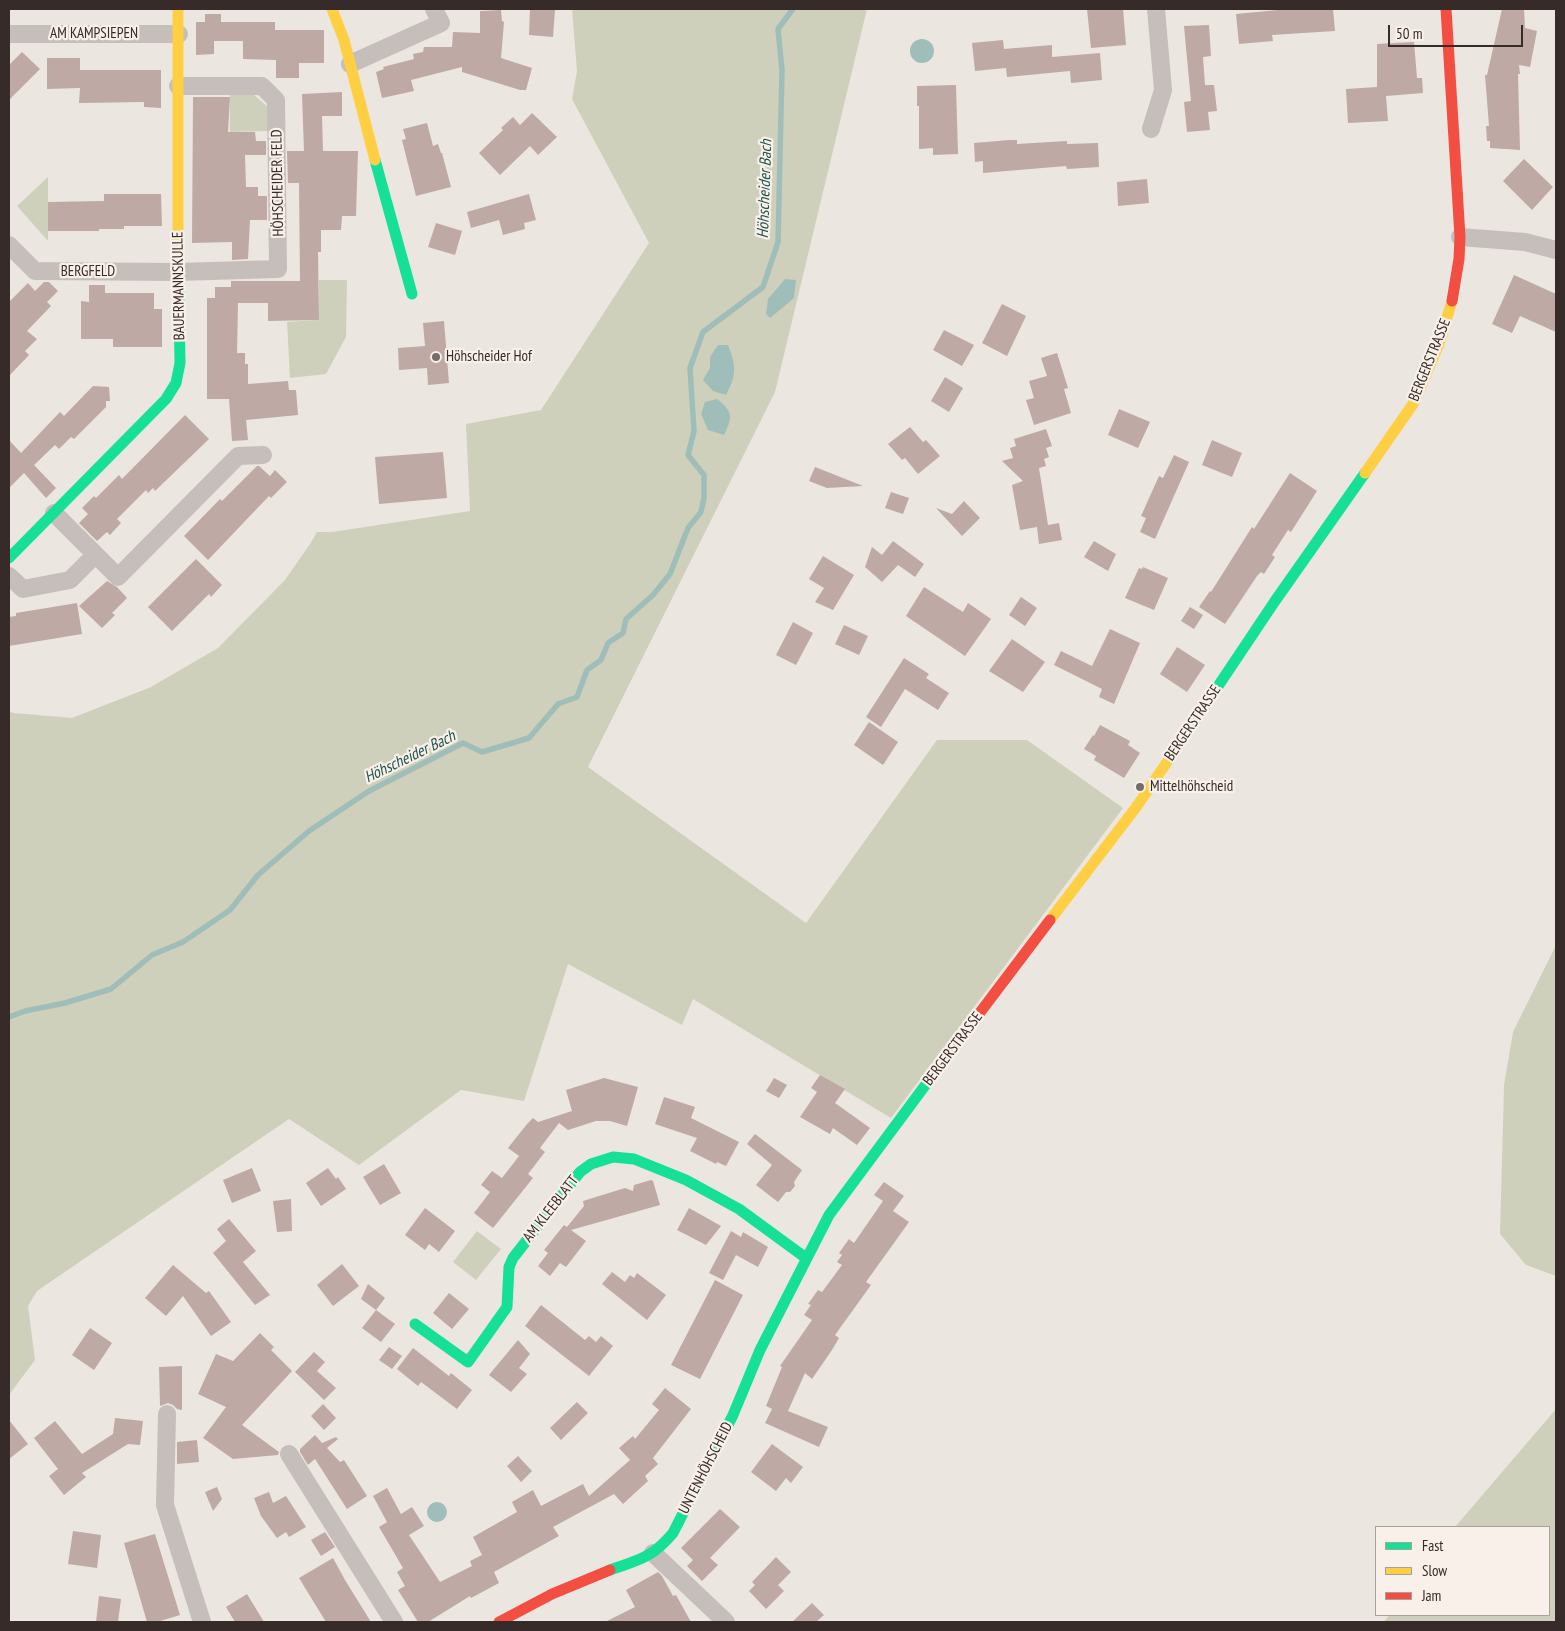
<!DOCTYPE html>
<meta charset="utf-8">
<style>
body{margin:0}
#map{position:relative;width:1565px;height:1631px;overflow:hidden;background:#ece6e1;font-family:"PT Sans Narrow",sans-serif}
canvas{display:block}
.frame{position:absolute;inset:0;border:10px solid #362b29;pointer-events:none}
.legend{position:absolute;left:1375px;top:1526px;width:175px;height:90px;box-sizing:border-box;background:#f8f0e9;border:1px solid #aaa19c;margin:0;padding:6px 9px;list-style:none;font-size:15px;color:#362b29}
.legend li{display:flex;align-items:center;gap:10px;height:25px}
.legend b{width:25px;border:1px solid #aaa19c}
.scale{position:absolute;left:1388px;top:25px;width:135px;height:22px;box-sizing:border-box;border:2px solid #362b29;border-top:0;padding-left:6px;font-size:15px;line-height:18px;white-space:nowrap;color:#362b29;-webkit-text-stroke:4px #f8f0e9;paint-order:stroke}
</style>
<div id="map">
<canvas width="1565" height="1631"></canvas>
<div class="frame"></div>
<ul class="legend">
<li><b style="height:6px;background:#16e098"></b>Fast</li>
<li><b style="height:6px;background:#ffcf43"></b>Slow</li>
<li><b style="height:6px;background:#f24e42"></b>Jam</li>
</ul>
<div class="scale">50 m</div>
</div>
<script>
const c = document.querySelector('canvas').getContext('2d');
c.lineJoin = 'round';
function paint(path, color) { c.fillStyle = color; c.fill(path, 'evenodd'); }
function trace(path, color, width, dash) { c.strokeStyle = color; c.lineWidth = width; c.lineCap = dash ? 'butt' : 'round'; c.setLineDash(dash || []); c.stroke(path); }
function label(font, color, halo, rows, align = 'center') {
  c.font = font + ' "PT Sans Narrow",sans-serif'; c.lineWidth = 4.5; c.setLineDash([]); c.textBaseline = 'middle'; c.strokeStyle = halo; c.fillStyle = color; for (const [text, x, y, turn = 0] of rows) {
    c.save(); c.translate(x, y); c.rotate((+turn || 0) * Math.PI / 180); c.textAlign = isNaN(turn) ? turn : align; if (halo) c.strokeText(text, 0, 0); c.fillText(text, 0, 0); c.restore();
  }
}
const green = new Path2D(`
 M572 9H867L775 392 588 767 806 923 937 740H1027L1123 808 891 1118 693 999 682 1025 568 964 524 1101 461 1090 359 1165 289 1119 37 1291 28 1306 35 1360 9 1395V711L14 713 72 718 151 687 218 648 285 580 310 544 317 532H332L470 511 466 424 541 410 649 243 572 99 577 71Z
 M230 93 253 94 268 107V131L230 132Z
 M48 177V241L17 206Z
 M319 280H347L346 337 326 374 290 378 287 322 319 320Z
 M1556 945V1276L1526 1265 1500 1234 1504 1085 1513 1032Z
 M477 1231 501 1249 476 1280 453 1262Z
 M1556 1409V1622H1384L1389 1615H1549V1527H1455Z`);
const water = new Path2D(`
 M910 51a12 12 0 1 1 24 0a12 12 0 1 1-24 0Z
 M785 279 796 280 794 298 770 318 766 314 768 299Z
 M718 345H728C736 365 737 375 726 395L713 391 703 380 710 368V357Z
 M717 399C733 412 733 417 724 435L708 430 701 414 705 402Z
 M427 1512a10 10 0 1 1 20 0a10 10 0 1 1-20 0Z`);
const stream = new Path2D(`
 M9 1017 25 1011 65 1003 111 989 152 955 183 942 230 910 258 875 309 831 369 791 463 743 482 752 529 738 558 704 577 697 587 670 601 660 608 643 623 633 626 619 653 595 670 574 688 528 701 512 704 498V475L688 455 694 431 690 368 703 332 763 287 778 242 782 70 778 29 793 9`);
const building = new Path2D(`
 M530 9H555L553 37 529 35Z
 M1087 9H1123L1126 45 1091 48Z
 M1288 9H1333L1335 31 1272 35 1273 41 1239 44 1236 14Z
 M1502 9H1524L1525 28 1537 31 1530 67 1519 65 1520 74H1518L1520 150 1490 148V141H1487L1486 126H1489L1485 75H1487Z
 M501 10 502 21 504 22 501 58 532 68 526 90H520L462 72V67L411 80 414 91 382 98 376 72 384 69 383 67 414 59 413 54 423 52 424 47H452L453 32 480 33V11Z
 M205 14H221V22H275V30H324V63H299V78H276V60L243 59V41H214V54L196 55V22H205Z
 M1209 25 1211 56 1203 57 1205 85H1214L1217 111 1208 112 1210 130 1187 132 1184 102 1191 101 1184 26Z
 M1003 40 1004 49 1052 45V57L1100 53 1102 80 1071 83 1070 71 1007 77 1006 68 975 71 972 43Z
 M1414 42 1417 78H1422L1423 93 1386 96 1388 121 1348 123 1346 89 1377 87V44Z
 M22 52 40 69 9 100V65Z
 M47 58H80V70H161V108L144 107V102L79 103 80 88 47 89Z
 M956 85 958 154 933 155V148L919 149V106H917V86Z
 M342 92V116H322L323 151H358L356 216H342L341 230H321V252H318L319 320 268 321V303H238L237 353H245V364H248V384L288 381 289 390H296L298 415 246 420 248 440 232 441 229 399H207V298H215V287H231V281H300L299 183H288L287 151H304L302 94Z
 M193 97H230L228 132H255L256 141H266V155H245L246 187H258V196H267V220H250L248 259 232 260V242L192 243Z
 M532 113 557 137 538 155 530 146 500 175 479 153 503 130 501 128 513 117 520 125Z
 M427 123 433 146 438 144 441 153H442L451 187 416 196 402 140 406 139 403 129Z
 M1009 140H1017V144L1067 141V144L1098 143 1099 167 1067 169 1066 166 983 173V161L975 162 974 143Z
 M1524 159 1553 187 1532 210 1503 181Z
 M1147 179 1149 203 1118 206 1117 182Z
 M104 194H161L162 226H124V229H99V231H48V202L104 201Z
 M529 194 536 220 524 223 525 229 503 235 499 220 471 228 467 212Z
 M436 223 462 231 455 255 428 247Z
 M1514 275 1556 294V332L1520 316 1512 333 1492 324Z
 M44 282H49L58 291 47 302 51 306 27 331 37 339 25 351 29 355 9 376V302L28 283 35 291Z
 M89 285H105V293H154V309H162V347H113V339H81V301L89 302Z
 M1002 304 1026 316 1007 356 982 343Z
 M444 321 449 383 428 385 427 368 399 370 398 348 425 346 423 323Z
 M944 330 974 345 962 366 933 350Z
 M1057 353 1068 388 1064 389 1071 413 1034 425 1026 400 1034 398 1029 381 1047 376 1041 358Z
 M945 377 963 388 949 412 931 401Z
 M93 386 109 387 110 401H106V407L74 439 71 437 59 449 55 445 34 465 56 488 46 498 24 473 9 488V440L21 453 60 412 64 416Z
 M1119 409 1150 422 1138 448 1108 435Z
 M185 415 209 439 155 491 153 488 148 493 146 490 117 519 121 523 110 535 107 532 97 541 79 523 88 514 82 508 94 496 96 498 119 475 122 479Z
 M910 427 923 442 926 440 940 456 918 474 905 458 902 460 888 444Z
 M1046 429 1052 446 1046 448 1049 457 1044 459 1046 466 1039 468 1048 525 1059 523 1062 540 1039 544 1037 527 1020 530 1012 485 1023 481 1002 461 1013 458 1010 448 1016 446 1014 439Z
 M1212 440 1242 453 1232 477 1202 465Z
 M443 452 447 498 379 504 375 457Z
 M1174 455 1189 462 1155 539 1140 532 1146 518 1141 516 1159 476 1163 478Z
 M257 466H259L270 476 275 470 287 482 271 498 269 496 208 560 184 536 220 499 222 501Z
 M815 467 863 486 827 488 809 481Z
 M1290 473 1317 491 1291 532 1288 530 1272 555 1275 557 1264 574 1261 572 1257 576 1225 624 1199 607 1210 591 1211 592 1252 527 1254 529Z
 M891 492 909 498 903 514 885 508Z
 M964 501 980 518 962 536 936 508 952 514Z
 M893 541 924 564 915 577 898 565 882 582 865 567 872 547 882 555Z
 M1094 541 1116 554 1108 571 1084 557Z
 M823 556 854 575 833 610 815 602 824 588 809 579Z
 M196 559 222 585 211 597 209 594 172 631 148 607Z
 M1143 567 1168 578 1154 610 1125 598 1139 568 1142 569Z
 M107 581 117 587 127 598 112 613 115 615 102 628 79 606Z
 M924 587 963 612 968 603 991 619 965 656 906 616Z
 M1021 597 1037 608 1025 626 1009 615Z
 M77 603 82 634 9 646V617L16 616V613Z
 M1190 607 1203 615 1194 629 1181 621Z
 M793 622 813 633 796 665 776 655Z
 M844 625 868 636 859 655 835 644Z
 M1110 629 1140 643 1114 704 1099 697 1102 689 1054 665 1061 651 1092 666Z
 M1012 639 1045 662 1023 692 989 671Z
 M1177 647 1205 665 1187 692 1160 674Z
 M904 658 929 674 926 678 949 693 938 710 905 689 881 727 866 717Z
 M869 722 898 742 883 765 854 745Z
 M1100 725 1130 741 1128 745 1140 753 1124 778 1094 760 1096 756 1084 749 1093 735 1094 736Z
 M820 1075 845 1089 835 1103 870 1128 857 1145 833 1128 830 1134 800 1117 817 1092 811 1088Z
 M604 1078 638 1087 627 1126 610 1121H596L568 1130 559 1123 540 1148 545 1152 528 1174 533 1178 493 1228 474 1213 490 1192 481 1185 492 1171 502 1178 519 1156 508 1148 527 1124 533 1118 538 1122 572 1111 566 1090Z
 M774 1078 787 1085 779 1098 766 1091Z
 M664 1097 695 1107 691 1118 739 1142 726 1166 717 1162 716 1164 690 1151 697 1138 655 1124Z
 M755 1134 802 1170 794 1182 795 1186 790 1192H786L778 1202 756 1185 772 1165 747 1144Z
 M384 1164 401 1193 380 1205 363 1177Z
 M252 1168 261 1191 232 1203 223 1180Z
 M328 1168 336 1179 338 1177 346 1189 321 1206 306 1183Z
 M651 1180 653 1181 660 1205 571 1230 586 1241 566 1267 560 1263 550 1276 538 1266 548 1253 544 1250 564 1225 567 1227 584 1206 583 1201 625 1188 633 1191 634 1185Z
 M884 1182 904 1196 893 1211 909 1222 866 1282 871 1285 835 1335 839 1338 832 1350 812 1379 805 1373 788 1411 828 1427 819 1447 765 1423 772 1409 766 1406 782 1367 780 1366 812 1320 804 1315 811 1305 808 1304 818 1290 822 1292 842 1265 837 1262 842 1255 839 1253 849 1239 854 1243 883 1201 874 1195Z
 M291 1199 292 1231 277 1232 273 1201Z
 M425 1208 455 1231 439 1252 429 1244 425 1250 405 1235Z
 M689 1208 721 1226 706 1245 677 1230Z
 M229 1219 256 1251 243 1262 270 1295 255 1305 213 1253 226 1241 217 1229Z
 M731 1231 741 1237 743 1232 768 1247 758 1267 736 1255 723 1280 709 1273Z
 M342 1264 359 1286 333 1306 317 1285Z
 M173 1265 206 1293 209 1291 231 1322 211 1336 183 1296 166 1316 145 1298Z
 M612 1272 625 1282 630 1275 634 1278 637 1273 666 1295 647 1320 602 1284Z
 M715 1280 743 1295 700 1379 671 1365Z
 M368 1284 385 1298 376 1310 361 1299Z
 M449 1293 469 1309 452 1329 433 1313Z
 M541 1305 585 1340 589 1336 596 1342 601 1336 613 1346 589 1376 525 1326Z
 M376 1310 395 1324 381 1342 362 1328Z
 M90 1328 112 1343 94 1370 72 1355Z
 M260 1333 274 1347 271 1350 292 1371 242 1425 279 1452 278 1455 233 1459 203 1438 226 1407 198 1394 216 1354 233 1361Z
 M518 1340 530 1354 519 1368 527 1374 511 1392 489 1375Z
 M389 1347 402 1356 392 1369 379 1360Z
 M413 1348 449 1376 451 1373 472 1390 457 1409 421 1382 418 1386 397 1369Z
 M314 1352 325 1362 317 1371 336 1388 324 1400 295 1372Z
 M182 1366V1410L177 1409 173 1405 168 1403 160 1406 159 1367Z
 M665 1388 691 1409 653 1458 658 1464 645 1476 648 1481 623 1504 614 1494 553 1527 559 1536 494 1572 499 1583 471 1598 470 1596 428 1622H418L398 1590 405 1586 397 1572 403 1568 379 1527 387 1522 373 1496 387 1488 401 1514 412 1507 424 1526 409 1535 440 1582 472 1566 470 1561 482 1555 473 1537 517 1512 512 1502 533 1490 541 1506 583 1484 589 1496 630 1460 619 1448 633 1436 635 1439 659 1410 652 1404Z
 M577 1402 588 1413 561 1440 550 1428Z
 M323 1404 336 1418 324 1430 311 1416Z
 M115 1418 143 1421 140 1445 128 1444 82 1473 86 1477 64 1495 49 1476 58 1469 34 1438 55 1421 82 1454 113 1434Z
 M9 1420 28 1444 9 1459Z
 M315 1435 322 1443 336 1437 338 1439 327 1448 340 1462 344 1460 367 1496 347 1509 315 1459 308 1465 300 1452V1449Z
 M197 1440 199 1462 177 1464V1442Z
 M772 1444 803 1467 791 1483 786 1478 776 1491 751 1472Z
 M518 1456 532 1471 521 1482 507 1466Z
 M217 1487 222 1499 213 1511 205 1492Z
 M269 1492 273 1503 286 1496 306 1527 289 1537 286 1532 277 1538 261 1516 254 1498Z
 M720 1509 740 1527 710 1558 718 1565 702 1581 687 1566 693 1560 681 1548Z
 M73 1531 101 1535 97 1568 68 1564Z
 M325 1532 335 1547 321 1556 311 1540Z
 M155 1534 180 1615 157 1622H147L124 1543Z
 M776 1557 791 1572 778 1585 784 1591 766 1609 749 1591 755 1585 752 1582Z
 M333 1558 345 1580 371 1622H326L299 1578Z
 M658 1572 662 1576 673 1596 676 1595 691 1622H605L635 1607 626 1590Z
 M247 1594 264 1622H235L226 1607Z
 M99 1596 121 1599 118 1622H96Z
 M812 1603 824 1615 816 1622H792Z`);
const street = new Path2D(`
 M9 34H179
 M350 64 441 23 434 9
 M1151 129 1163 90 1156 9
 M1460 237 1525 242 1556 250
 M9 245 35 271 178 272 278 269 276 100 262 86H178
 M54 513 118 577 238 456 263 455
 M9 576 23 589 70 580 95 555
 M167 1414 165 1505 202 1622
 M289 1454 394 1622
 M653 1553 726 1622`);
const fast = new Path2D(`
 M375 160 412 294
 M9 558 166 399 176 383 180 363 178 241
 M1178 746 1275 601 1365 473
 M415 1324 468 1362 507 1307 509 1267 513 1258 580 1172 591 1164 613 1157 634 1159 686 1180 739 1209 806 1258
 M610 1570C639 1560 652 1558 673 1533L733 1415 760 1350 829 1215 941 1064`);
const slow = new Path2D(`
 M178 9V241
 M332 9 344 40 375 160
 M1365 473 1413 404 1439 344 1452 301
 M1050 920 1137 806 1178 746`);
const jam = new Path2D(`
 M1446 9 1460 237 1459 259 1452 301
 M941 1064 1050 920
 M499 1622 552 1594 610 1570`);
const markers = [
 [436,357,5,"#766c69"],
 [1140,787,5,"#766c69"]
];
const streetNames = [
 ["AM KAMPSIEPEN",94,34],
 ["HÖHSCHEIDER FELD",278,183,-91],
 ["BERGFELD",88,272],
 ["BAUERMANNSKULLE",179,286,-91],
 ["BERGERSTRASSE",1430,360,-68],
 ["BERGERSTRASSE",1193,723,-56],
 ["BERGERSTRASSE",953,1049,-53],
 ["AM KLEEBLATT",551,1209,-52],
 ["UNTENHÖHSCHEID",706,1468,-63]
];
const poiNames = [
 ["Höhscheider Hof",446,357],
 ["Mittelhöhscheid",1150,787]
];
const waterNames = [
 ["Höhscheider Bach",765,189,-88],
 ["Höhscheider Bach",410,757,-26]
];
paint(green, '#cfd0bc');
paint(water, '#9fbdb9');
trace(stream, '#9fbdb9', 5.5);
paint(building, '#bea9a4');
trace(street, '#c5bebb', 18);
trace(fast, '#16e098', 11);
trace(slow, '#ffcf43', 11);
trace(jam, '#f24e42', 11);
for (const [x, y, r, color] of markers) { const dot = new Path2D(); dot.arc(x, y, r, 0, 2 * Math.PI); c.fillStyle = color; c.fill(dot); trace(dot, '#f8f0e9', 2); }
label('15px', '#362b29', '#f8f0e9', streetNames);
label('15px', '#362b29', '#f8f0e9', poiNames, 'left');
label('italic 16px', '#225451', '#f8f0e9', waterNames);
</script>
